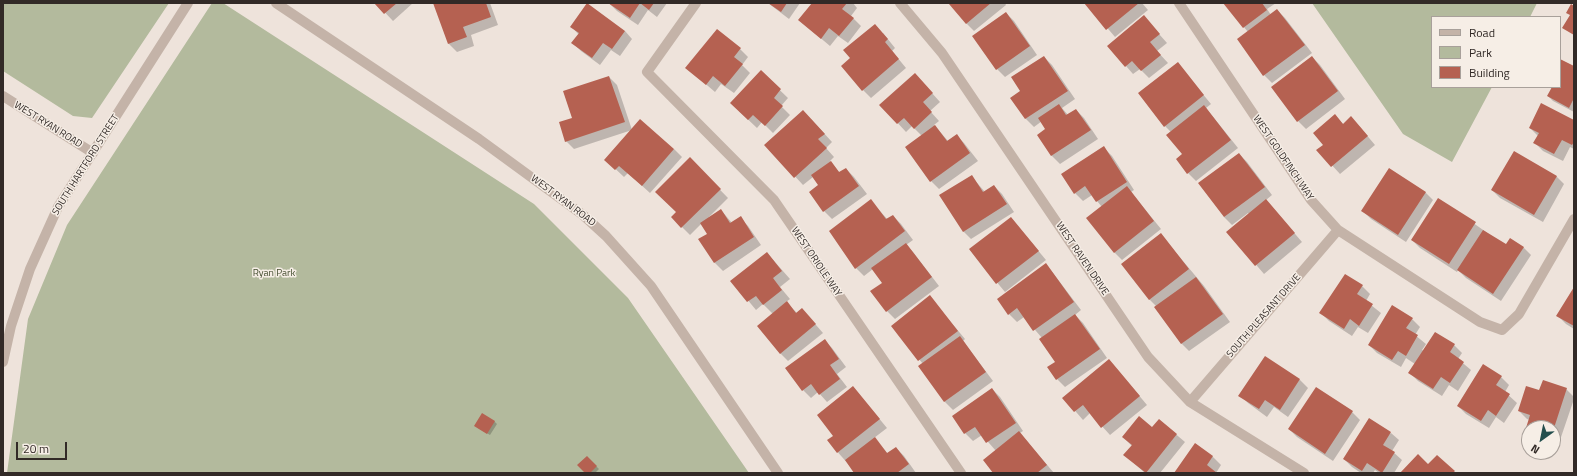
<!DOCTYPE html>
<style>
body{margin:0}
#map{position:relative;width:1577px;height:476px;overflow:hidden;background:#eee3db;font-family:"Titillium Web",sans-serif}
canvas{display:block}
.frame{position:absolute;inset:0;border:4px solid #322a27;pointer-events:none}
.legend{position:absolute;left:1431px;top:16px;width:130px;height:72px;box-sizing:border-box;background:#f6eee6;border:1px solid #a8a09a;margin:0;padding:5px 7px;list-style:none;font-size:12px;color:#322a27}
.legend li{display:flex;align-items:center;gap:8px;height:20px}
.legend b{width:20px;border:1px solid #a8a09a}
.north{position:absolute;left:1521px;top:420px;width:40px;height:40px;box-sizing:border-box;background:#f6eee6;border:1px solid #a8a09a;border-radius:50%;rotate:213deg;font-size:11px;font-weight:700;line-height:16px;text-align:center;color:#322a27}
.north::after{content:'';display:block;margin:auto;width:14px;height:18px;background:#234e4d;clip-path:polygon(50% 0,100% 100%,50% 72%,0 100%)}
.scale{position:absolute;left:16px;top:442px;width:51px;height:18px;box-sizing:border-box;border:2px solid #322a27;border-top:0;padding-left:5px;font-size:12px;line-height:14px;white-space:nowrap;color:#322a27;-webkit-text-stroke:3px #f6eee6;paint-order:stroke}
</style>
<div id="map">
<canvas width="1577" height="476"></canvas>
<div class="frame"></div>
<ul class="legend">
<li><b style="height:5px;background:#c4b3a8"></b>Road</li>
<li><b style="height:11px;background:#b3ba9d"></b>Park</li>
<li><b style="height:11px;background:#b56151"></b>Building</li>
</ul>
<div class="north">N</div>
<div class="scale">20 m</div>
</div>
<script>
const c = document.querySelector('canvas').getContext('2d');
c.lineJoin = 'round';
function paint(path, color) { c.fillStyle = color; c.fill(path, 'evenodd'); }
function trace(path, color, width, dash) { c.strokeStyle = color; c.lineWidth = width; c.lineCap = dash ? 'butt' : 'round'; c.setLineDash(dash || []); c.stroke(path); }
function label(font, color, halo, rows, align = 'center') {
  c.font = font + ' "Titillium Web",sans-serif'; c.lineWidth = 3; c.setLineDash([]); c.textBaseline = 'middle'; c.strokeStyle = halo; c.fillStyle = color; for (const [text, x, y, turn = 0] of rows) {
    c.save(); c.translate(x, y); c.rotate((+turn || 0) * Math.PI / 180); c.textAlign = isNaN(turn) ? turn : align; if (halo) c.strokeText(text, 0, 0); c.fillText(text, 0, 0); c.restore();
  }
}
const green = new Path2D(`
 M3 3H169L92 118 73 116 3 71Z
 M212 3H223L534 204 628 298 749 473H7L28 319 67 225Z
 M1312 3H1537L1530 17H1432V87H1492L1452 162 1403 134Z`);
const shadow = new Path2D(`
 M376 3H413L393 21Z
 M434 3H490L498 25 471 35 474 46 457 52 449 44Z
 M609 3H667L657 17 648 10 638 25 617 11Z
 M768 3H800L789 19Z
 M813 3H853L857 8 851 16 861 26 848 43 838 36 830 46 799 20Z
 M952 3H1005L1006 5 974 31 966 23Z
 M1086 3H1142L1148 10 1115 37Z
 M1224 3H1276L1267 9 1271 15 1277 10 1285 18 1312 53 1272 83 1264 75 1248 32Z
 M1006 13 1014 21 1037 55 1005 77 997 69Z
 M1144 17 1167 43 1157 51 1168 63 1149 78 1140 69 1133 74 1126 66Z
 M571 26 625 31 632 39 620 56 611 50 600 65 581 51 573 43 579 35Z
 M883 33 895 48 892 51 906 68 871 98 863 90Z
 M740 49 748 57 742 65 750 73 734 93 721 84 715 92 687 68Z
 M1044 57 1052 65 1075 99 1062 108 1068 115 1076 110 1084 118 1098 139 1060 164 1052 156 1038 135 1047 129 1042 121 1034 127 1026 119 1011 98 1022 91Z
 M1312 57 1320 65 1345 99 1306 129 1298 121Z
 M1560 61 1574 67V112L1553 101 1548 96 1552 89 1549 87H1560Z
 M1177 63 1211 104 1206 108 1238 148 1196 181 1188 173 1183 155 1171 132 1165 126Z
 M761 72 788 98 781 106 790 115 773 133 762 122 757 128 739 111Z
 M609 77 617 85 632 130 574 149 566 141 574 118Z
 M922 82 940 102 930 111 939 121 934 125 948 141 956 135 964 143 978 161 939 189 931 181 906 147 922 136 912 126 906 132 881 105Z
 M1335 115 1343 124 1359 126 1375 145 1340 174 1318 150 1324 145Z
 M811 119 832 142 826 148 834 157 830 161 840 173 846 169 854 177 867 194 832 219 824 211 819 186 813 177 803 185 766 145Z
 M1574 121V149L1570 147 1563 161 1543 151 1535 143 1538 136 1530 128Z
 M1104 148 1112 156 1134 190 1131 192 1161 229 1122 260 1114 252 1102 207 1092 195 1083 201 1075 193Z
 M674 149 682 157 650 193 628 173 624 177 606 160Z
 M1239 154 1247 162 1272 195 1266 200 1302 242 1264 274 1228 232 1249 214 1248 213 1232 225 1224 217Z
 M690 159 728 198 708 218 721 210 732 223 740 218 748 226 761 245 723 271 715 263 700 240 709 234 702 223 690 235 672 217 677 212Z
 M971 176 985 192 994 186 1002 194 1014 212 971 239 963 231Z
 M1556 176 1564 184 1543 222 1500 198 1492 190Z
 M1425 192 1433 200 1406 242 1371 219 1363 211Z
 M1439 199 1506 246 1523 247 1531 255 1501 301 1466 278 1458 270 1457 272 1420 248 1412 240Z
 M871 201 888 220 893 216 901 224 913 240 906 245 913 252 939 286 895 319 887 311 884 283 873 269 864 276 856 268Z
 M1011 218 1046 260 1005 292 970 250Z
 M1161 235 1204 286 1230 322 1189 351 1181 343 1157 307 1149 299Z
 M767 253 790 279 780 287 790 299 786 302 797 313 802 309 823 333 788 361 780 353 773 314 763 304 756 310 732 281Z
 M1046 265 1053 273 1081 310 1075 315 1083 323 1107 358 1065 387 1057 379 1056 362 1042 338 1024 317 1017 322 1009 314Z
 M1362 286 1370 294 1366 301 1381 313 1368 333 1358 327 1352 336 1329 321 1321 313Z
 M1574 289V329L1566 324 1558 316Z
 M930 297 965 339 963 341 993 381 953 410 945 402 919 366 923 364 892 326Z
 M1412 319 1420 327 1415 335 1426 344 1422 350 1424 351 1454 345 1462 353 1458 359 1471 370 1458 391 1449 385 1442 396 1418 381 1410 373 1415 364 1406 358 1401 367 1377 353 1369 345Z
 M824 340 832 348 846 367 837 374 847 387 827 402 818 392 811 398 803 390Z
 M1265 357 1300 380 1308 388 1288 417 1274 407 1267 417 1248 403 1240 395Z
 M1117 369 1147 405 1110 435 1090 413 1083 420 1064 398Z
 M1501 377 1509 385 1505 392 1517 403 1504 423 1496 417 1489 428 1466 414 1458 406Z
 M853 387 887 428 874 438 888 454 896 448 904 456 916 473H856L828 441 835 436Z
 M992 389 1000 397 1023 431 1020 433 1054 473H995L996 451 982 435 973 441 965 433Z
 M1566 389 1574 397V399L1559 443 1553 441V428L1529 429 1528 428 1530 420 1527 419 1519 411 1540 392Z
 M1352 412 1360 420 1333 461 1297 437 1289 429Z
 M1159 420 1185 442 1160 473H1145L1125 455 1132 446 1123 437 1152 428Z
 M494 421 497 424 490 435 478 428Z
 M1391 433 1399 440 1392 451 1402 460 1394 473H1379L1375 470 1373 473H1361L1352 467 1344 459Z
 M1196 444 1213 457 1221 465 1216 473H1175Z
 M587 457 599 469 595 473H587Z`);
const building = new Path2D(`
 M374 3H397L384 14Z
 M433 3H486L491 17 463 27 467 37 448 44Z
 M587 3 625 31 612 49 603 43 592 58 571 43 579 33 570 27Z
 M608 3H654L649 10 640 3 630 18Z
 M768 3H787L781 12Z
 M812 3H847L842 9 854 18 839 36 829 28 821 39 798 20Z
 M951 3H991L966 24 949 4Z
 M1084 3H1139L1106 30Z
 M1223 3H1262L1267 10 1243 28Z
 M1571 4 1574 6V35L1562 28 1570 15 1566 13Z
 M1277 9 1305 45 1263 76 1237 39Z
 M1006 12 1030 46 996 70 972 36Z
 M1144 15 1160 34 1150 42 1161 55 1141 71 1132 61 1125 67 1107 46Z
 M875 24 888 39 885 42 899 59 862 91 841 66 850 58 843 50Z
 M717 29 741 48 734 57 743 64 725 86 713 76 706 85 685 68Z
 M1044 56 1068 91 1025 119 1010 98 1020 91 1011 77Z
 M1312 56 1338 91 1297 122 1271 87Z
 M1560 59 1574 66V98L1569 108 1547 96 1552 87H1560Z
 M1178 62 1204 95 1164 127 1138 93Z
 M761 70 781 89 774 98 783 106 765 126 753 115 748 120 730 103Z
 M915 73 933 93 923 102 932 112 914 129 904 118 897 124 879 105Z
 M609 76 625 122 565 142 559 122 572 118 563 91Z
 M1541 103 1574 120V142L1572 145 1562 140 1554 154 1533 143 1539 133 1529 128Z
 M1059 104 1066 115 1076 109 1091 130 1051 156 1037 135 1045 129 1038 118Z
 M1204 105 1231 140 1187 174 1176 159 1182 154 1166 135Z
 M803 110 825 134 818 139 827 148 794 178 764 145Z
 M1335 114 1343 124 1351 116 1368 136 1331 167 1316 150 1323 145 1313 133Z
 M640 119 674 149 642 186 619 166 615 170 604 160Z
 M935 125 947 141 957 134 970 153 930 182 905 147Z
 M1104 146 1127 182 1096 202 1085 186 1074 194 1061 174Z
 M1514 151 1557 176 1534 215 1491 190Z
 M1239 153 1265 187 1224 217 1198 183Z
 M690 157 721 189 681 228 671 217 676 212 655 192Z
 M831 161 839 172 846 168 859 186 823 212 809 192 818 185 811 175Z
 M1389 168 1426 192 1398 235 1361 211Z
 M972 175 983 192 994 185 1007 204 963 232 939 195Z
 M1127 186 1154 221 1114 253 1086 218Z
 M1438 198 1476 222 1449 264 1411 240Z
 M871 199 886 219 893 215 905 231 855 269 829 231Z
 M1266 199 1295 233 1255 266 1226 232Z
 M721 209 730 223 741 216 754 237 714 263 698 239 707 234 700 223Z
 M1011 217 1039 251 996 284 969 249Z
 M1483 230 1506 244 1510 238 1524 247 1493 294 1457 270Z
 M1161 233 1189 269 1149 300 1121 264Z
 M906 243 932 277 886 312 870 291 882 283 871 268Z
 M767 252 782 271 773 278 782 290 763 305 756 296 747 302 730 281Z
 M1046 263 1074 302 1033 331 1017 308 1008 315 997 299Z
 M1345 274 1363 285 1357 294 1373 304 1359 326 1350 319 1344 329 1319 313Z
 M1196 277 1223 314 1181 344 1154 307Z
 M1574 287V326L1556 316Z
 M930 295 958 331 918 361 891 326Z
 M787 301 796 313 802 308 816 324 780 354 757 326Z
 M1392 305 1413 318 1406 328 1418 335 1406 356 1398 351 1392 360 1368 345Z
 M1075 314 1100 349 1056 380 1047 367 1055 362 1039 339Z
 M1435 332 1455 344 1450 352 1464 362 1450 383 1441 377 1433 389 1408 373Z
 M960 336 986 372 944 402 918 366Z
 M825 339 839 359 830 365 840 379 819 395 811 384 802 391 785 368Z
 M1265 356 1300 379 1280 410 1265 400 1259 409 1238 396Z
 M1109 359 1140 396 1101 428 1083 405 1074 412 1062 398Z
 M1483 364 1502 376 1496 385 1510 394 1496 416 1488 410 1481 421 1457 406Z
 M1543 380 1567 388 1554 428 1529 429 1526 428 1530 415 1518 411 1526 386 1539 390Z
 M853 386 880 419 837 453 827 440 833 436 817 415Z
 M1316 387 1353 411 1325 454 1288 429Z
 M992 388 1016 423 986 443 975 427 964 434 952 416Z
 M482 413 495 421 487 434 474 426Z
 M1139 416 1152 427 1159 419 1177 434 1146 473 1123 455 1132 445 1122 437Z
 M1369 418 1391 432 1383 445 1395 452 1382 473 1367 463 1362 471 1343 459Z
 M1019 431 1047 465 1037 473H993L983 460Z
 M875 437 887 453 896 447 909 464 897 473H854L845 460Z
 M1195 443 1213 456 1207 465 1217 473H1174Z
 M1418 454 1428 464 1437 455 1455 471 1453 473H1400Z
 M587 456 597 466 590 473H585L577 465Z`);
const minor = new Path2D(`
 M276 3 479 139 583 215 606 236 651 286 778 473
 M696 3 647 72 774 200 961 473
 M900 3 942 53 1148 357 1190 402 1304 473
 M1179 3 1311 200 1338 230 1480 322 1502 330 1519 314 1574 219
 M3 96 93 153
 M3 362 11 326 30 269 58 207 188 3
 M1190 402 1338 230`);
const streetNames = [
 ["WEST RYAN ROAD",48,125,32],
 ["WEST GOLDFINCH WAY",1283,158,56],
 ["SOUTH HARTFORD STREET",86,165,-58],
 ["WEST RYAN ROAD",563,201,37],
 ["WEST RAVEN DRIVE",1082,259,56],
 ["WEST ORIOLE WAY",816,262,56],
 ["SOUTH PLEASANT DRIVE",1264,316,-49]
];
const parkNames = [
 ["Ryan Park",274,274]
];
paint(green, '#b3ba9d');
paint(shadow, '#0003');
paint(building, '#b56151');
trace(minor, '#c4b3a8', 10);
label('10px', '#322a27', '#f6eee6', streetNames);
label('10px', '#444d2f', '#f6eee6', parkNames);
</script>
